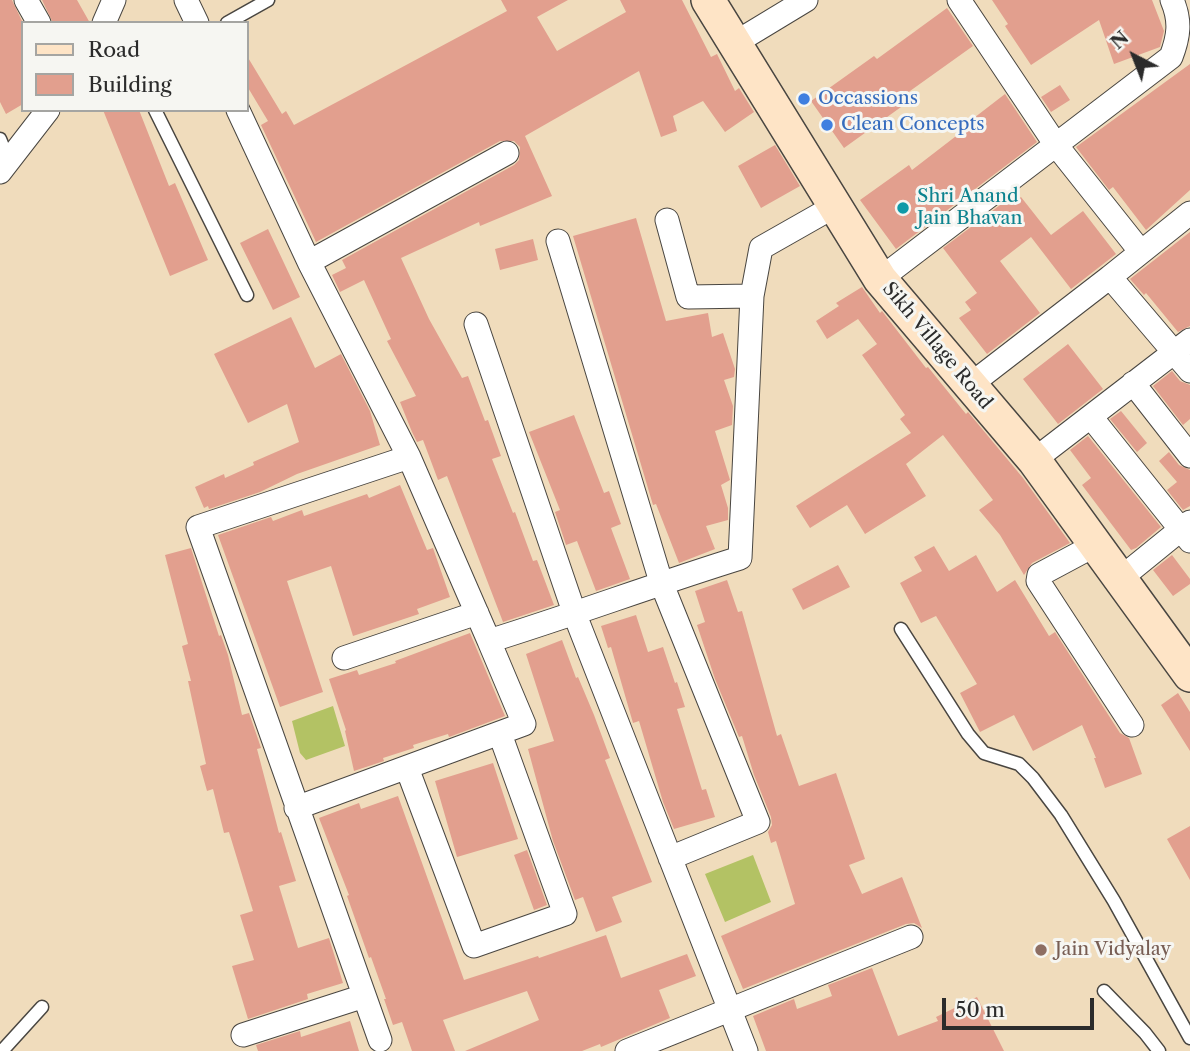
<!DOCTYPE html>
<style>
body{margin:0}
#map{position:relative;width:1190px;height:1051px;overflow:hidden;background:#f0dcbc;font-family:"Libre Caslon Text",serif}
canvas{display:block}
.legend{position:absolute;left:21px;top:21px;width:228px;height:91px;box-sizing:border-box;background:#f6f6f2;border:2px solid #a5a5a2;margin:0;padding:9px 12px;list-style:none;font-size:21px;color:#2b2b2b}
.legend li{display:flex;align-items:center;gap:14px;height:35px}
.legend b{width:35px;border:2px solid #a5a5a2}
.north{position:absolute;left:1099px;top:21px;width:70px;height:70px;-webkit-text-stroke:5px #f6f6f2;paint-order:stroke;rotate:318deg;font-size:19px;font-weight:700;line-height:28px;text-align:center;color:#2b2b2b}
.north::after{content:'';display:block;margin:auto;width:24px;height:32px;background:#2b2b2b;clip-path:polygon(50% 0,100% 100%,50% 72%,0 100%)}
.scale{position:absolute;left:942px;top:998px;width:152px;height:32px;box-sizing:border-box;border:4px solid #2b2b2b;border-top:0;padding-left:9px;font-size:21px;line-height:24px;white-space:nowrap;color:#2b2b2b;-webkit-text-stroke:5px #f6f6f2;paint-order:stroke}
</style>
<div id="map">
<canvas width="1190" height="1051"></canvas>
<ul class="legend">
<li><b style="height:9px;background:#fee4c6"></b>Road</li>
<li><b style="height:19px;background:#e29f8e"></b>Building</li>
</ul>
<div class="north">N</div>
<div class="scale">50 m</div>
</div>
<script>
const c = document.querySelector('canvas').getContext('2d');
c.lineJoin = 'round';
function paint(path, color) { c.fillStyle = color; c.fill(path, 'evenodd'); }
function trace(path, color, width, dash) { c.strokeStyle = color; c.lineWidth = width; c.lineCap = dash ? 'butt' : 'round'; c.setLineDash(dash || []); c.stroke(path); }
function label(font, color, halo, rows, align = 'center') {
  c.font = font + ' "Libre Caslon Text",serif'; c.lineWidth = 6; c.setLineDash([]); c.textBaseline = 'middle'; c.strokeStyle = halo; c.fillStyle = color; for (const [text, x, y, turn = 0] of rows) {
    c.save(); c.translate(x, y); c.rotate((+turn || 0) * Math.PI / 180); c.textAlign = isNaN(turn) ? turn : align; if (halo) c.strokeText(text, 0, 0); c.fillText(text, 0, 0); c.restore();
  }
}
const green = new Path2D(`
 M333 706 345 746 306 760 300 753 292 721Z
 M753 855 771 902 725 922 705 874Z`);
const building = new Path2D(`
 M0 0H12L23 23V104L6 114 0 102Z
 M42 0H77L90 23H53Z
 M501 0H568L537 17 557 51 626 12 620 0H682L711 57 717 54 735 91 739 88 754 112 725 132 703 101 673 116 677 131 661 137 639 71 525 136 552 196 480 226 479 222 401 258 429 319 462 378 468 376 485 421 488 420 501 456 492 459 513 513 515 512 533 561 537 560 554 605 503 622 447 476 438 480 423 440 417 442 412 432 400 402 416 396 387 341 391 339 364 280 340 292 332 275 346 268 342 260 514 165 519 160 520 147 514 141H500L316 242 261 125 268 121 247 86V56L282 114 286 111 294 125 507 11Z
 M992 0H1152L1164 31 1160 47 1114 64 1099 20 1031 65 1005 26 1008 24Z
 M947 8 973 46 903 96 908 102 844 148 811 101 874 56 877 59Z
 M1190 64V190L1146 230 1113 187 1109 190 1076 147Z
 M1060 85 1070 100 1051 112 1041 97Z
 M1005 94 1037 142 896 249 860 200 909 165 912 170 973 123 970 121Z
 M103 110H139L169 186 175 183 208 260 170 276Z
 M775 145 800 186 761 208 738 166Z
 M1021 197 1051 235 1083 211 1116 254 1071 289 1031 237 1000 261 1040 313 987 354 959 318 971 310 965 302 977 293 943 248 1008 199 1012 205Z
 M636 218 666 321 708 313 712 337 723 333 735 369 734 377 724 380 733 406 732 425 715 431 730 480 721 485 728 508V520L706 526 715 549 679 563 656 504 653 505 573 236Z
 M268 229 300 297 273 310 240 243Z
 M1190 232V326L1178 332 1146 293 1144 295 1130 279Z
 M533 239 538 260 500 270 495 249Z
 M862 287 880 313 882 311 926 368 928 367 966 414 968 412 1023 478 1070 543 1032 563 1024 575 1000 535 979 510 993 500 943 435 906 464 926 496 865 534 847 505 810 528 796 506 911 433 900 419 905 415 862 355 877 344 858 319 827 339 816 321 839 306 836 303Z
 M291 317 315 368 341 354 370 411 380 445 297 474 260 492 209 509 208 506 204 508 195 487 224 474 225 478 254 465 253 462 299 442 287 404 248 423 214 354Z
 M1068 344 1103 389 1058 424 1023 379Z
 M1172 371 1180 381 1190 385V419L1183 425 1153 386Z
 M1121 411 1147 443 1137 452 1110 419Z
 M574 415 604 493 609 491 621 524 611 528 630 579 596 591 577 541 566 545 555 512 560 510 529 432Z
 M1088 436 1161 527 1136 548 1131 550 1082 485 1091 478 1070 450Z
 M1169 452 1179 465 1190 470V506L1183 510 1167 490 1177 482 1159 461Z
 M400 485 427 550 433 548 450 597 417 609 419 614 353 636 331 566 287 581 323 692 280 707 218 535 271 517 273 521 302 510 304 516 367 494 369 498Z
 M934 546 949 571 976 555 997 592 1015 580 1049 636 1055 632 1120 733 1129 738 1142 774 1105 788 1094 758H1096L1082 725 1033 751 1014 715 980 732 960 693 977 684 936 616 921 623 900 583 922 571 914 557Z
 M191 548 219 636 221 635 228 655 242 715 249 713 258 739 261 748 257 749 279 833 281 832 296 881 279 886 298 948 329 938 343 983 307 994 308 999 248 1019 232 966 254 960 240 915 253 911 229 832 224 833 213 789 207 791 200 766 206 764 188 681H191L182 646 188 644 165 555Z
 M1172 555 1190 579V584L1173 596 1153 570Z
 M838 565 850 587 803 610 792 589Z
 M727 580 738 612 742 611 777 736 781 734 799 786 836 773 865 859 849 865 862 894 902 877 922 928 914 923 906 924 743 989 721 936 795 904 776 841 771 843 768 832 772 825 771 817 754 775 742 736 739 737 715 679 697 625 705 622 695 591Z
 M636 615 648 652 663 647 675 683 677 682 685 707 677 709 702 790 706 789 715 817 674 829 663 802 639 721 633 723 611 647 608 648 601 626Z
 M470 633 505 716 449 737 448 734 413 745 414 748 383 758 384 761 354 771 345 731 346 730 329 679 357 670 359 675 396 663 395 661Z
 M562 640 576 678 578 677 594 715 610 758 605 760 652 882 612 897 622 922 596 932 583 897 575 900 553 841 528 749 554 741 526 654Z
 M1178 693 1190 712V751L1161 705Z
 M493 763 518 839 457 857 435 781Z
 M398 796 464 980 538 956 539 958 606 935 621 978 687 954 696 976 659 990 670 1018 601 1047 600 1044 582 1051H465L539 1020 527 991 443 1020 455 1051H412L402 1022 393 1025 384 999H386L371 957 369 958 347 896 349 895 319 818 359 803 361 809Z
 M1190 826V880L1167 839Z
 M527 850 547 905 534 910 514 855Z
 M872 968 898 1036 938 1021 936 1017 977 997 1004 1051H766L753 1016 794 999 797 1009 832 996 828 985Z
 M350 1021 359 1051H258L256 1045 300 1031 301 1037Z`);
const service = new Path2D(`
 M227 23 268 0
 M155 110 247 295
 M0 139 9 161
 M901 629 968 734 984 753 1019 764 1033 778 1061 815 1114 901 1190 1038
 M1104 991 1145 1033 1159 1051
 M2 1051 42 1007`);
const minor = new Path2D(`
 M26 0 39 23
 M186 0 197 23
 M959 0 1056 145 1141 252
 M104 23 114 0
 M735 43 806 0
 M238 110 309 262 409 457 489 641C573 615 656 584 740 558L752 296 761 248 835 206
 M0 172 48 110
 M667 220 688 297 752 296
 M558 241 661 582 758 822 670 858
 M309 262 507 153
 M1110 277 1190 213
 M880 279 1171 57C1179 36 1181 21 1172 0
 M476 324 575 615 746 1051
 M1133 383 1190 456
 M970 385 1110 277 1190 371
 M1091 417 1190 541
 M1034 460 1190 340
 M1097 544 1039 575 1038 581 1132 725
 M1121 578 1190 522
 M344 658 477 613
 M407 768 474 946 565 914 500 734
 M296 808 524 724 489 641
 M243 1035 364 996
 M380 1040 198 527 409 457
 M627 1051 911 937`);
const secondary = new Path2D(`
 M708 0 880 279 1034 460 1190 675`);
const markers = [
 [804,99,7,"#3f7fe0"],
 [827,125,7,"#3f7fe0"],
 [903,208,7,"#0f9aa8"],
 [1041,950,7,"#8d6e63"]
];
const shopNames = [
 ["Occassions",818,99],
 ["Clean Concepts",841,125]
];
const cultureNames = [
 ["Shri Anand",917,197],
 ["Jain Bhavan",917,219]
];
const streetNames = [
 ["Sikh Village Road",937,346,50]
];
const educationNames = [
 ["Jain Vidyalay",1055,950]
];
paint(green, '#b3c264');
paint(building, '#e29f8e');
trace(service, '#494641', 15);
trace(minor, '#494641', 25);
trace(secondary, '#494641', 36);
trace(service, '#fff', 12);
trace(minor, '#fff', 23);
trace(secondary, '#fee4c6', 33);
for (const [x, y, r, color] of markers) { const dot = new Path2D(); dot.arc(x, y, r, 0, 2 * Math.PI); c.fillStyle = color; c.fill(dot); trace(dot, '#f6f6f2', 2.5); }
label('19px', '#366cbe', '#f6f6f2', shopNames, 'left');
label('19px', '#0d838f', '#f6f6f2', cultureNames, 'left');
label('19px', '#2b2b2b', '#f6f6f2', streetNames);
label('19px', '#785e54', '#f6f6f2', educationNames, 'left');
</script>
